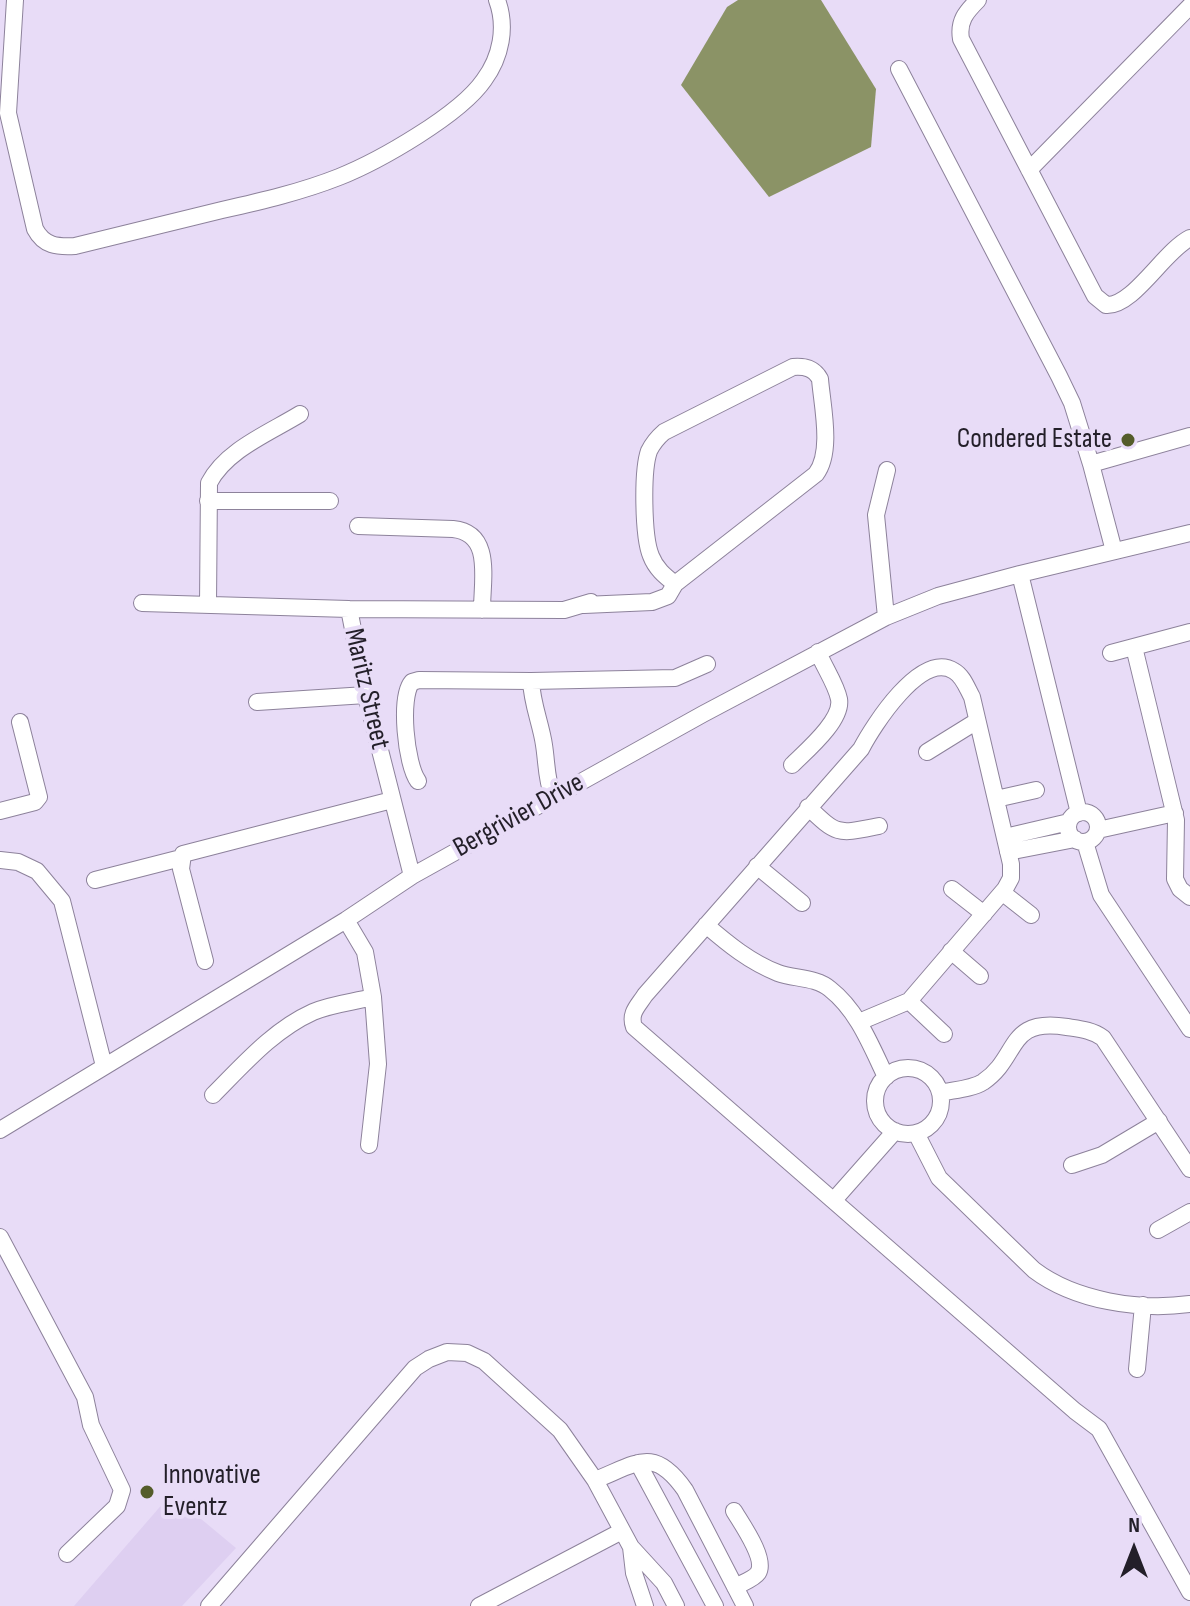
<!DOCTYPE html>
<style>
body{margin:0}
#map{position:relative;width:1190px;height:1606px;overflow:hidden;background:#e8dcf7;font-family:"Sofia Sans Condensed",sans-serif}
canvas{display:block}
.north{position:absolute;left:1094px;top:1510px;width:80px;height:80px;-webkit-text-stroke:6px #e8dcf7;paint-order:stroke;rotate:0deg;font-size:22px;font-weight:700;line-height:32px;text-align:center;color:#231f29}
.north::after{content:'';display:block;margin:auto;width:28px;height:36px;background:#231f29;clip-path:polygon(50% 0,100% 100%,50% 72%,0 100%)}
</style>
<div id="map">
<canvas width="1190" height="1606"></canvas>
<div class="north">N</div>
</div>
<script>
const c = document.querySelector('canvas').getContext('2d');
c.lineJoin = 'round';
function paint(path, color) { c.fillStyle = color; c.fill(path, 'evenodd'); }
function trace(path, color, width, dash) { c.strokeStyle = color; c.lineWidth = width; c.lineCap = dash ? 'butt' : 'round'; c.setLineDash(dash || []); c.stroke(path); }
function label(font, color, halo, rows, align = 'center') {
  c.font = font + ' "Sofia Sans Condensed",sans-serif'; c.lineWidth = 8; c.setLineDash([]); c.textBaseline = 'middle'; c.strokeStyle = halo; c.fillStyle = color; for (const [text, x, y, turn = 0] of rows) {
    c.save(); c.translate(x, y); c.rotate((+turn || 0) * Math.PI / 180); c.textAlign = isNaN(turn) ? turn : align; if (halo) c.strokeText(text, 0, 0); c.fillText(text, 0, 0); c.restore();
  }
}
const built = new Path2D(`
 M171 1494 236 1548 182 1606H74Z`);
const water = new Path2D(`
 M738 0H821L876 89 871 147 769 197 681 85 727 7Z`);
const minor = new Path2D(`
 M15 0 8 113 35 229C44 246 57 247 75 246 124 234 173 222 222 210 262 201 301 192 339 177 379 161 460 115 484 80 501 57 507 27 497 0
 M978 0C966 12 958 21 961 39L1095 296 1106 305C1133 307 1164 251 1190 238
 M899 69 1059 376 1072 403 1091 464
 M1029 170 1190 6
 M208 501H330
 M358 526 453 529C493 533 482 579 482 610
 M1114 551 1091 464 1190 436
 M1020 574 1079 813
 M142 603 349 609
 M208 605 209 483C226 450 269 433 300 414
 M584 605 652 602 668 596 675 584 816 474C833 452 822 405 820 379 814 368 805 366 793 367L664 432C657 438 653 443 649 451 642 471 643 537 651 556 656 569 665 576 675 584
 M886 617 876 515 887 470
 M1134 647 1176 820 1175 879 1180 889 1190 897
 M1111 653 1190 632
 M531 681C532 704 541 724 544 745 547 764 546 779 553 797
 M257 702 366 695
 M927 752 977 721
 M792 765C806 751 843 720 839 699 836 684 824 667 818 652
 M418 781C406 765 399 697 412 682L419 680 531 681 675 678 707 664
 M996 799 1036 790
 M808 807C838 836 838 834 879 826
 M0 811 35 802 39 797 20 722
 M1068 827a15 15 0 1 1 30 0a15 15 0 1 1-30 0Z
 M1098 830 1175 813
 M1005 837 1069 822
 M1085 842 1101 895 1190 1029
 M1008 852 1075 839
 M0 860 18 862 37 871 62 901 104 1066
 M757 866 802 903
 M412 876 366 695 349 609 564 610 591 602
 M95 880 181 858
 M952 889 984 914
 M1003 893 1031 915
 M346 920 365 952 373 997 378 1064 369 1145
 M706 925C728 944 750 962 778 973 794 979 816 977 830 989 858 1011 871 1046 886 1077
 M951 951 980 976
 M205 961 181 869 183 854 392 800
 M909 1001 944 1034
 M859 1022 909 1001 1005 889 1011 878V864L972 697C967 688 963 676 954 671 921 650 873 726 861 749L645 995C638 1006 629 1013 634 1027L1075 1411 1099 1429 1190 1592
 M875 1101a33 33 0 1 1 66 0a33 33 0 1 1-66 0Z
 M940 1093C953 1090 972 1089 983 1082 1020 1057 1006 1017 1067 1027 1080 1029 1092 1030 1103 1038L1190 1169
 M213 1095C243 1065 273 1030 313 1012 331 1004 354 1002 373 997
 M0 1130 346 920 412 876 703 714 886 617 938 596 1020 574 1190 533
 M916 1133 939 1178 1034 1270C1075 1301 1140 1311 1190 1304
 M1072 1165 1102 1155 1159 1121
 M834 1200 895 1131
 M1158 1230 1190 1212
 M0 1237 85 1397 91 1425 122 1490 117 1506 67 1554
 M1137 1369 1143 1305
 M638 1463 715 1606
 M595 1480C638 1463 654 1446 685 1490L745 1606
 M734 1511C741 1523 767 1559 758 1573 754 1579 742 1583 735 1587
 M631 1547 634 1573 645 1606
 M209 1606 415 1368 429 1359 447 1352 467 1353 484 1361 560 1430 595 1480 631 1547 664 1583 676 1606
 M479 1606 622 1531`);
const markers = [
 [1128,440,8,"#545c2a"],
 [147,1492,8,"#545c2a"]
];
const poiNames = [
 ["Condered Estate",1112,440],
 ["Innovative",163,1476,"left"],
 ["Eventz",163,1508,"left"]
];
const streetNames = [
 ["Maritz Street",366,689,77],
 ["Bergrivier Drive",519,816,-29]
];
paint(built, '#decff1');
paint(water, '#8b9366');
trace(minor, '#8d829b', 18);
trace(minor, '#fff', 16);
for (const [x, y, r, color] of markers) { const dot = new Path2D(); dot.arc(x, y, r, 0, 2 * Math.PI); c.fillStyle = color; c.fill(dot); trace(dot, '#e8dcf7', 3); }
label('28px', '#231f29', '#e8dcf7', poiNames, 'right');
label('28px', '#231f29', '#e8dcf7', streetNames);
</script>
